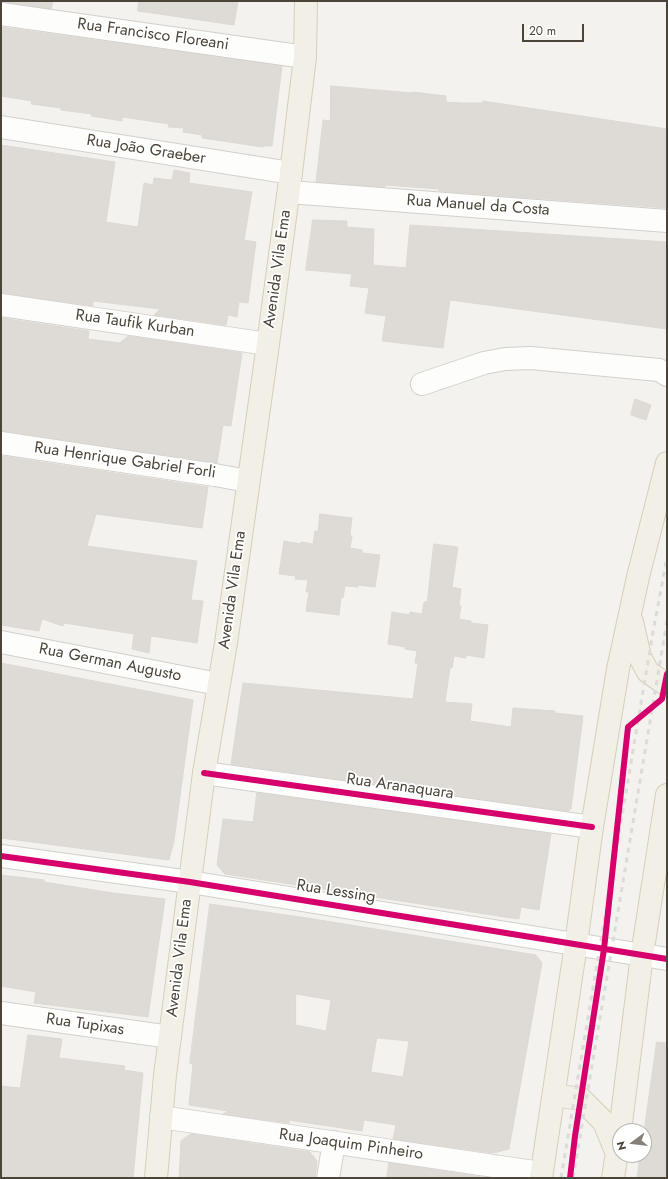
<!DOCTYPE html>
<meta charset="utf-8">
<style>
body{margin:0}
#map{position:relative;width:668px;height:1179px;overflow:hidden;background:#f4f2ee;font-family:Jost,sans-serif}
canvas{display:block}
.frame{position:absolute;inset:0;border:2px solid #4b4439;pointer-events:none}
.north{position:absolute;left:612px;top:1123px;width:40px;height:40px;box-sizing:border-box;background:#fff;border:1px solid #b7b4b0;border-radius:50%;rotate:255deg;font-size:11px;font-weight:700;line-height:16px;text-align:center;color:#4b4439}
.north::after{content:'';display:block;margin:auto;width:14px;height:18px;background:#868178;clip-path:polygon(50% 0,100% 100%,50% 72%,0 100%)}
.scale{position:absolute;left:522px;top:24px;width:62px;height:18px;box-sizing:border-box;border:2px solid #4b4439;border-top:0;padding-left:5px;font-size:12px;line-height:14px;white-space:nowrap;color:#4b4439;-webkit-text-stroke:3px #fff;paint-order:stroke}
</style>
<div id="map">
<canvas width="668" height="1179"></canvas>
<div class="frame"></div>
<div class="north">N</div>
<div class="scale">20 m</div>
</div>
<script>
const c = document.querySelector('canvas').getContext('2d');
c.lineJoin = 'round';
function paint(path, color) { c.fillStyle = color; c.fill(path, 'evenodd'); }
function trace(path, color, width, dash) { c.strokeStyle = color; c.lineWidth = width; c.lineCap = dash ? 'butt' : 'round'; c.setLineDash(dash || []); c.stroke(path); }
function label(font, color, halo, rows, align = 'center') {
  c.font = font + ' Jost,sans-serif'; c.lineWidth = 3.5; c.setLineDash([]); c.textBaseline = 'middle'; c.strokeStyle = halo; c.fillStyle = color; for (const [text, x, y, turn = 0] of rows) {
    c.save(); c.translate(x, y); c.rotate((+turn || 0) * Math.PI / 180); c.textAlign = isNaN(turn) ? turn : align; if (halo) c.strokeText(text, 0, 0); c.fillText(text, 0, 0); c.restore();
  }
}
const building = new Path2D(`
 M6 1H53L51 9 6 2Z
 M139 1H238L234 25 138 11Z
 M1 27 282 66 272 146H263V147L202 138V135L183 132 184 128 168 127 169 124 122 117V121L91 116 92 114 61 110V108L31 104 32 101 1 96Z
 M331 86 413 93V92L446 96V102L463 103H483V101L667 129V208L439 191V189L385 185V187L316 182 323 120 330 121Z
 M1 145 115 162 106 222 138 227 144 183 153 185 154 178 172 180 174 170 190 173 189 183 252 192 244 240 256 242 248 303 239 302 237 317 228 315 226 325 154 315 160 309 93 301V306L1 293Z
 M313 220 347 221V227L374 229 373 265 406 268 410 225 667 242V329L450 300 443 348 382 341 386 316 365 313 369 288 350 286 352 274 306 270Z
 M1 318 89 331 88 339 120 343 128 336 242 353 231 426 223 425 217 463 1 431Z
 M635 399 651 405 646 420 631 415Z
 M1 456 208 487 202 528 96 514 87 546 197 561 191 600 203 601 197 643 151 636 149 653 132 649 134 634 64 623 63 626 42 619 39 631 1 625Z
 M320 514 352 518 350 536H352L350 548 362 550V553L380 555 375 587 358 585V587L345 586 343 598 341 597 339 615 306 611 309 592H306L308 580 295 579 296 576 279 574 284 541 301 544V542L313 544 315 531H318Z
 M434 544 458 547 452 587 461 589 459 606H461L459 619 471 621V623L488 625 484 658 466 655V658L454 656 452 668H450L445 702 472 704 470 721 511 727 513 708 555 711V713L583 716 571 809 568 811 231 764 243 683 413 699 418 663H415L417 651 405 649V647L388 644 392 612 410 615V612L422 614 424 602H427Z
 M1 663 193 700 174 841 169 860 1 838Z
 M257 793 551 834 539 910 521 907 519 919 511 918 225 874 217 865 223 819 253 822Z
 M1 875 44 880V882L113 893 165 899 148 1017 34 1003 36 992 1 986Z
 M210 904 307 918 536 955 542 963 509 1149 493 1153 393 1139 396 1125 364 1120 362 1131 288 1120 290 1123 223 1114 228 1111 189 1105 193 1064 190 1063ZM296 994 331 1000 326 1031 296 1025ZM377 1038 409 1041 403 1077 371 1072Z
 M28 1035 62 1039 59 1058 125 1066 124 1070 143 1073 133 1178H1V1086L20 1088Z
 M657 1042 667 1043V1178H637L640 1155H644V1131Z
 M191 1134 310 1152 317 1161 315 1178H179L181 1141Z
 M389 1163 487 1178H387Z`);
const minor = new Path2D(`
 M1 14 305 57
 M1 127 291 173
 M289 192 667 221
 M1 305 268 344
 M422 384 484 363 505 359 531 358 659 370 667 375
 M1 443 215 475 248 481
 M1 642 218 684
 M204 773 592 827
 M1 856 190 882 667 959
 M1 1013 170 1037
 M161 1117 541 1173
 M328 1178 334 1142`);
const major = new Path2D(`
 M632 622 640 657 648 672 667 685
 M554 1095 581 1099 604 1122 617 1154
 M620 1131 642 955 667 795
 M156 1178 165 1075 204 773 226 643 268 344 291 173 305 57 306 1
 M541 1178 576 944 592 827 618 669 638 577 667 463
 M613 1178 619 1140`);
const rail = new Path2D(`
 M561 1178 653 632 667 557
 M573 1178 667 621`);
const cycleway = new Path2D(`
 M204 773 592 827
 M1 856 190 882 667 959
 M570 1178 575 1136 604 949 628 727 662 699 667 674`);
const streetNames = [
 ["Rua Francisco Floreani",153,35,8],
 ["Rua João Graeber",146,150,9],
 ["Rua Manuel da Costa",478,206,4],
 ["Avenida Vila Ema",278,269,-82],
 ["Rua Taufik Kurban",135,324,8],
 ["Rua Henrique Gabriel Forli",125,461,8],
 ["Avenida Vila Ema",233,590,-82],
 ["Rua German Augusto",110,663,11],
 ["Rua Aranaquara",400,787,8],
 ["Rua Lessing",336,892,9],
 ["Avenida Vila Ema",180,958,-83],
 ["Rua Tupixas",85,1025,8],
 ["Rua Joaquim Pinheiro",351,1145,8]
];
paint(building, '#dedbd6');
trace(building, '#dcd9d4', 1);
trace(minor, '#d2d0cb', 24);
trace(major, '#d6cebb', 24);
trace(minor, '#fdfdfc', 22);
trace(major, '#f2efe6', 22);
trace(rail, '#dbdbda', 3, [5, 5]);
trace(cycleway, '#d6006c', 6);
label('16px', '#4b4439', '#fff', streetNames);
</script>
